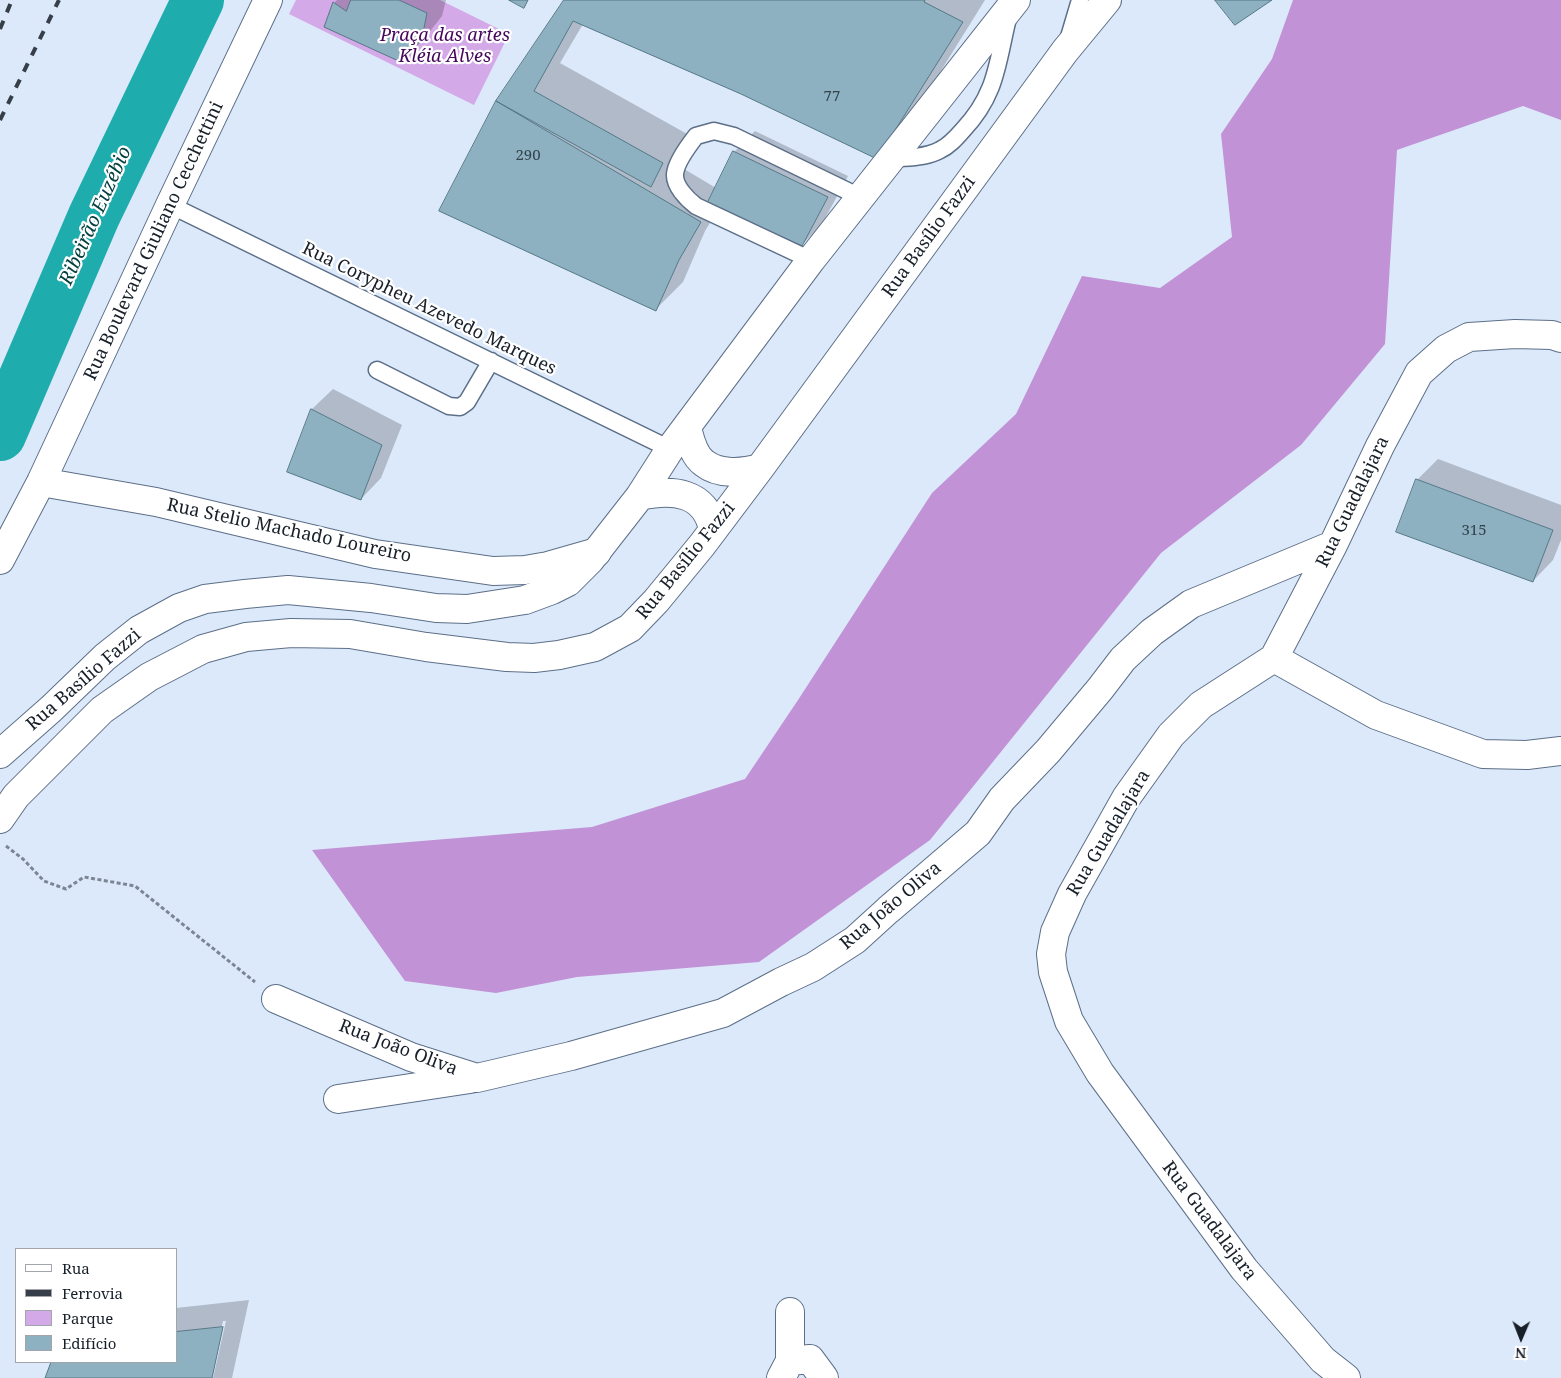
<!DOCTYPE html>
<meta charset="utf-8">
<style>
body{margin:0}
#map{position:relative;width:1561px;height:1378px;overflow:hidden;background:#dce9fa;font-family:"Noto Serif",serif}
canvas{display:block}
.legend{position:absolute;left:15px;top:1248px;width:162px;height:115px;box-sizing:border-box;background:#fff;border:1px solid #a2a5a9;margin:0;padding:6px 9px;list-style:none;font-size:15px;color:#171f29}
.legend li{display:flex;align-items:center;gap:10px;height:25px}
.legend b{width:25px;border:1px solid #a2a5a9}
.north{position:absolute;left:1496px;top:1313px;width:50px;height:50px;-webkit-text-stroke:4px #fff;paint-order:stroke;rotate:181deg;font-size:14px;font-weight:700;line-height:20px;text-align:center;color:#171f29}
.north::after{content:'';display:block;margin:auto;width:18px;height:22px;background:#171f29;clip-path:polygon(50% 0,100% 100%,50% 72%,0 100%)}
</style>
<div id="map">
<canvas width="1561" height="1378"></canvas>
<ul class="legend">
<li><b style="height:6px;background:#fff"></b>Rua</li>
<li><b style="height:6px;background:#353e49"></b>Ferrovia</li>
<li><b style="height:14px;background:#d4a9e7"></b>Parque</li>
<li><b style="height:14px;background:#8db1c1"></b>Edifício</li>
</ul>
<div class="north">N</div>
</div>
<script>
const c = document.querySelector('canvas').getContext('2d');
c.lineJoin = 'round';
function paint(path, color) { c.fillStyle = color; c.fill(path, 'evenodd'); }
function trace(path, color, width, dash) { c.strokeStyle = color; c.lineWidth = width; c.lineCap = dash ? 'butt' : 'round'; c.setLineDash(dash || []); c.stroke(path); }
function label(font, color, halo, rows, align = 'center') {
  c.font = font + ' "Noto Serif",serif'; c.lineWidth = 4.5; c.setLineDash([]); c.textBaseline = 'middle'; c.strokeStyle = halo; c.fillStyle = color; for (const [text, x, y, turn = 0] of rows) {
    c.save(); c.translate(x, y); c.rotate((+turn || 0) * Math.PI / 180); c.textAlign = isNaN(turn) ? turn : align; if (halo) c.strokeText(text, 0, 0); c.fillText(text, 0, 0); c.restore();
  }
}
const green = new Path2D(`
 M296 0H440L509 34 474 105 289 14Z`);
const forest = new Path2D(`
 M1293 0H1561V120L1523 106 1397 150 1385 344 1301 445 1161 553 930 840 759 962 577 977 496 993 405 981 312 850 592 827 745 779 798 700 932 493 1016 414 1082 276 1160 288 1232 237 1221 134 1272 59Z`);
const shadow = new Path2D(`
 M337 0H446L442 16 423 40 402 61 325 26 335 2Z
 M565 0H985L904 130 877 158 742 92 583 24 560 63 689 135 674 163 716 188 734 152 755 131 848 176 822 224 802 245 719 208 705 231 683 282 656 309 440 210 497 101Z
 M333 389 402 425 381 478 361 499 288 471 312 409Z
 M1438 459 1561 505V540L1553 560 1533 581 1417 480Z
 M249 1300 232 1378H213L226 1321H223L210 1378H46L53 1362H176V1308Z`);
const river = new Path2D(`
 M0 435 94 216 198 0`);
const building = new Path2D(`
 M351 0H399L427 13 422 38 403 63 324 27 333 2 346 11Z
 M509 0H528L524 8Z
 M564 0H925L924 2 963 22 877 159 741 94 573 21 534 91 663 163 651 187 496 101Z
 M1215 0H1272L1235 25Z
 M496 101 701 222 679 260 656 311 439 211Z
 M733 151 828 197 802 246 707 204Z
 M311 409 382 445 361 500 287 472Z
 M1416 479 1553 530 1533 582 1396 532Z
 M223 1327 212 1378H45L51 1362H176V1332Z`);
const path = new Path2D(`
 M6 846 23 859 44 881 66 889 84 877 135 886 255 982`);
const service = new Path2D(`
 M1069 37 1080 0
 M891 159C906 157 926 158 940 150 949 146 956 138 963 130 997 94 997 63 1008 18
 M170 205 670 449
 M811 260 696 206C687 199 674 186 675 174 676 162 689 145 696 136L714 131 734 136 860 197
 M377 370 449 406 460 407 467 402 491 361`);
const minor = new Path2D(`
 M41 482 156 502 375 554 493 571 525 570 548 566 597 552
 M0 560 41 482 170 205 268 0
 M1274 658 1376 715 1483 754 1527 755 1561 751
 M276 999 411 1057 477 1078 571 1056 723 1013 781 982 813 967 855 940 888 910 978 833 1002 799 1048 751 1100 689 1123 659 1152 632 1191 604 1333 545
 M338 1099 470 1079
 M790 1361 810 1359 824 1378
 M781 1378 790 1361V1312
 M1346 1378 1323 1360 1244 1269 1100 1073 1069 1021 1053 972 1051 954 1055 932 1072 894 1126 798 1171 735 1201 705 1274 658 1333 545 1380 446 1419 373 1446 349 1469 337 1515 334 1552 335 1561 338`);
const secondary = new Path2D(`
 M687 428C690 439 693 455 704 463 719 475 743 473 760 468
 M640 496C672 489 705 491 713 529
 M0 754 51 709 105 657 139 630 179 608 205 599 245 594 288 590 371 598 436 608 467 609 525 600 552 590 568 582 590 560 640 496 670 449 811 260 1016 0
 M0 819 16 796 102 710 149 677 203 649 246 637 291 633 350 634 426 647 507 657 534 658 559 655 595 647 630 628 656 601 702 545 760 468 1065 51 1107 0`);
const rail = new Path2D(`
 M0 29 12 0
 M0 120 59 0`);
const numberNames = [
 ["77",832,97],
 ["290",528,156],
 ["315",1474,531]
];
const parkNames = [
 ["Praça das artes",445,36],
 ["Kléia Alves",445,57]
];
const streetNames = [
 ["Rua Basílio Fazzi",929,237,-54],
 ["Rua Boulevard Giuliano Cecchettini",154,241,-65],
 ["Rua Corypheu Azevedo Marques",429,309,26],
 ["Rua Guadalajara",1353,502,-64],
 ["Rua Stelio Machado Loureiro",289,531,12],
 ["Rua Basílio Fazzi",686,561,-51],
 ["Rua Basílio Fazzi",84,680,-41],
 ["Rua Guadalajara",1109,833,-59],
 ["Rua João Oliva",891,906,-40],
 ["Rua João Oliva",398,1048,21],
 ["Rua Guadalajara",1209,1221,53]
];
const waterNames = [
 ["Ribeirão Euzébio",96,216,-66]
];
paint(green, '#d4a9e7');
paint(forest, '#c192d6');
paint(shadow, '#0003');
trace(river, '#1facad', 52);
paint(building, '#8db1c1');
trace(building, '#557887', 1);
trace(service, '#5c6f88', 19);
trace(minor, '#5c6f88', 30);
trace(secondary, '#5c6f88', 30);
trace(path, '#7b8593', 3, [4, 2.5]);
trace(service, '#fff', 16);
trace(minor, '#fff', 28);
trace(secondary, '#fff', 28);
trace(rail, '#353e49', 4, [9, 9]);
label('15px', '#34444f', null, numberNames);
label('italic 18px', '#46065c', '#fff', parkNames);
label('18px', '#171f29', '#fff', streetNames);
label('italic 19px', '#034041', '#fff', waterNames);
</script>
